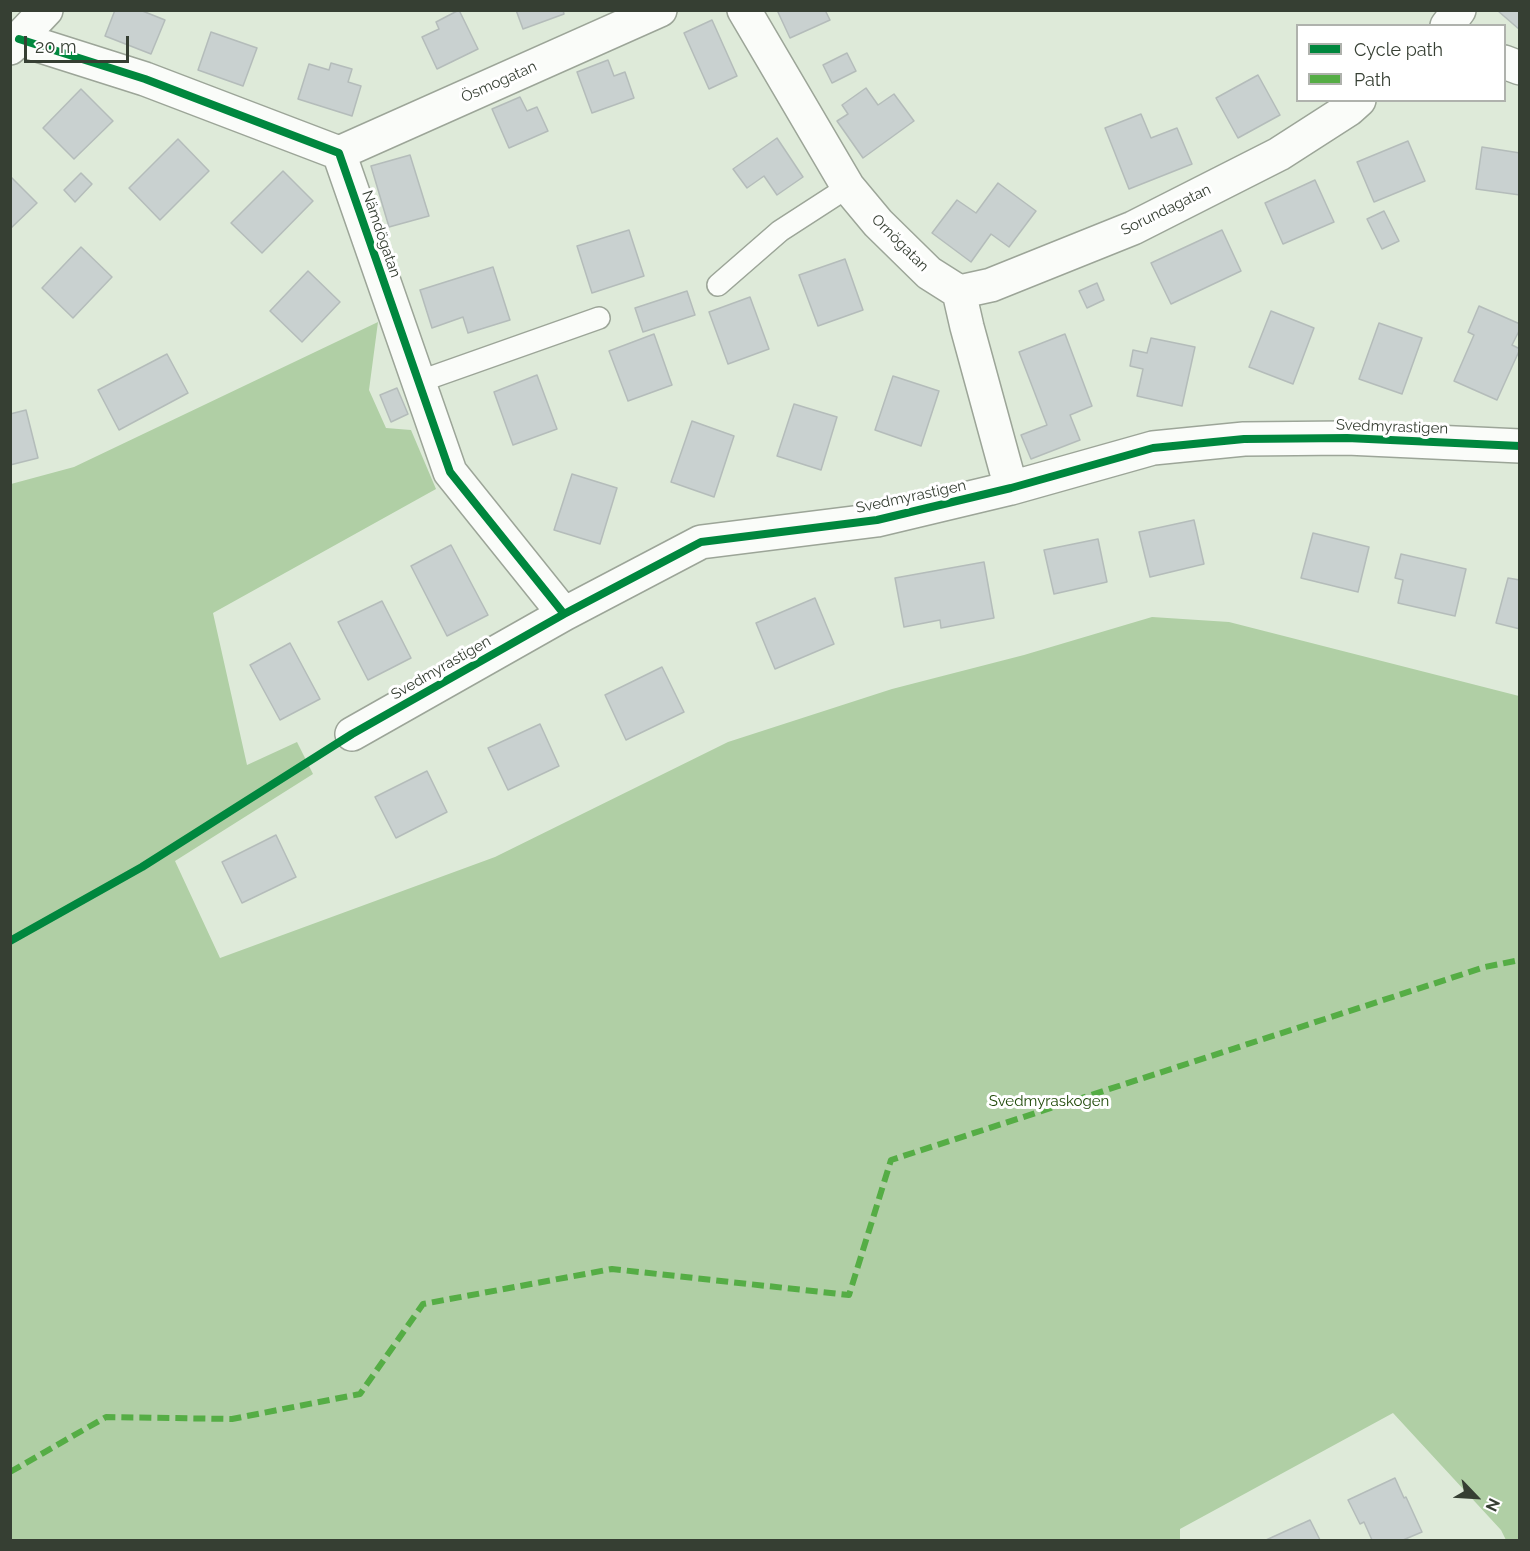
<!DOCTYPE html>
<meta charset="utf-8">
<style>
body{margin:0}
#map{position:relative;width:1530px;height:1551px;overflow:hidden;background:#deead9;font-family:Raleway,sans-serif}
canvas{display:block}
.frame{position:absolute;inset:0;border:12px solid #363f33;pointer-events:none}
.legend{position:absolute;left:1296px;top:24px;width:210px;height:78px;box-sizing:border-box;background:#fff;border:2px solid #afb2ad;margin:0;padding:8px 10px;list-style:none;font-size:18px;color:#363f33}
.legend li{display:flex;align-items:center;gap:12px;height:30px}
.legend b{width:30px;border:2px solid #afb2ad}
.north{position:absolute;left:1446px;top:1467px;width:60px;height:60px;-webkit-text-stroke:4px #fff;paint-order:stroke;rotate:115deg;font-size:16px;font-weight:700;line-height:24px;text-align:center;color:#363f33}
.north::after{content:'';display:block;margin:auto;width:21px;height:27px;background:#363f33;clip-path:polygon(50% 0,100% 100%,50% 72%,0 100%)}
.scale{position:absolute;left:24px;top:36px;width:105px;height:27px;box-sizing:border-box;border:3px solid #363f33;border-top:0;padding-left:8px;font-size:18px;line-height:21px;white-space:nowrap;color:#363f33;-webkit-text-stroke:4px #fff;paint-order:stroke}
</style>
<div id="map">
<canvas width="1530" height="1551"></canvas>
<div class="frame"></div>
<ul class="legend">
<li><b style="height:8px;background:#00873e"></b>Cycle path</li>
<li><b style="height:8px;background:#55ad45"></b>Path</li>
</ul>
<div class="north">N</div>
<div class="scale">20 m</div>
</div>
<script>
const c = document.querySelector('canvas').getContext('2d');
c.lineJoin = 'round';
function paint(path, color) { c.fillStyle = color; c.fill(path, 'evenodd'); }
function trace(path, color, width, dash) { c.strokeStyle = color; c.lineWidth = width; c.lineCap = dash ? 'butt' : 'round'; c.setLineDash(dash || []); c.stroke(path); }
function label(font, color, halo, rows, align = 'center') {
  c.font = font + ' Raleway,sans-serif'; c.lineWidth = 6; c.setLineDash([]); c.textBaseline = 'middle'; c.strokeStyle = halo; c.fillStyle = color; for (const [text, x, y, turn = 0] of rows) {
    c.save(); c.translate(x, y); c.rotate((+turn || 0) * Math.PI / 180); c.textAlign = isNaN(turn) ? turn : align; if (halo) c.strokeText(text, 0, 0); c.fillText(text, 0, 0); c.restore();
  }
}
const forest = new Path2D(`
 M378 322 369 390 386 428 411 430 436 489 213 613 247 765 297 742 313 774 175 861 220 958 495 857 728 742 892 689 1024 655 1152 617 1229 622 1519 696V1540H1506L1501 1530 1393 1413 1180 1529V1540H11V484L74 467Z`);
const building = new Path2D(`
 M115 10H140L165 20 151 54 105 36Z
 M459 10 478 49 437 69 422 37 439 29 436 22Z
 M516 10H563L564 14 523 29Z
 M777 10H825L830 20 790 38Z
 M1520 10V30L1498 11 1499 10Z
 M712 20 737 76 709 89 684 33Z
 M211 32 257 48 243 86 198 70Z
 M847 53 856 71 832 83 823 65Z
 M608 60 614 76 625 72 634 98 592 113 577 72Z
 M331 63 352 69 348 82 361 86 352 116 298 99 309 64 329 70Z
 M1258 75 1280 115 1238 138 1216 98Z
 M866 88 878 105 894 94 914 121 863 158 837 121 848 114 842 105Z
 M81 89 113 121 74 159 43 128Z
 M520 97 527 111 537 107 548 131 509 148 492 109Z
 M1141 114 1151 138 1177 128 1192 164 1129 189 1105 128Z
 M777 138 803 177 777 195 764 176 747 188 733 169Z
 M178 139 209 171 160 220 129 188Z
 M1408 141 1425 181 1374 202 1357 162Z
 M1482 147 1520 153V195L1476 189Z
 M410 155 429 216 389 227 371 166Z
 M283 171 313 201 262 253 231 223Z
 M81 173 92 184 75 202 64 190Z
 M10 176 37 203 10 229Z
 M1315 180 1334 222 1283 244 1265 203Z
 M998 183 1036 211 1009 247 991 234 971 262 932 233 957 200 976 213Z
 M1384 211 1399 241 1382 249 1367 219Z
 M629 230 644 276 592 293 577 246Z
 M1222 230 1241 271 1171 304 1151 263Z
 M81 247 112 277 73 318 42 288Z
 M845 259 863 310 818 326 799 275Z
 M493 267 510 320 468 333 463 317 432 328 420 290Z
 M308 271 340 302 302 342 270 311Z
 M1097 283 1104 300 1087 308 1079 291Z
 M687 291 695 315 643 332 635 308Z
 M750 297 769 349 728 364 709 312Z
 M1479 306 1520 324V329L1512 345 1520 349 1497 400 1454 381 1474 335 1468 332Z
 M1271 311 1314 328 1293 384 1249 367Z
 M1379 323 1422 338 1402 394 1359 379Z
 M654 334 672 385 628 401 609 351Z
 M1065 334 1092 406 1070 415 1080 440 1031 459 1021 435 1047 425 1019 352Z
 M1151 338 1195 347 1182 406 1137 396 1143 369 1130 366 1133 350 1147 353Z
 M167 354 188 393 119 430 98 390Z
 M537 375 557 429 513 445 494 392Z
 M893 376 939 391 921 446 875 430Z
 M397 388 408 414 391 422 380 395Z
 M794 404 837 417 821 470 777 456Z
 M26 410 38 458 10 465V414Z
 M692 421 734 436 714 497 671 482Z
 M572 474 617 488 600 544 554 530Z
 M1194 520 1204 564 1150 577 1139 532Z
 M1313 533 1369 547 1358 592 1301 578Z
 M1098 539 1107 582 1054 594 1044 550Z
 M451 545 488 615 447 636 411 566Z
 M1401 554 1466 569 1455 616 1398 603 1403 580 1395 578Z
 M984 562 994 618 941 628 940 620 904 627 895 578Z
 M1508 578 1520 580V629L1496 623Z
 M815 598 834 644 775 669 756 623Z
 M382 601 411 658 368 680 338 622Z
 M290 643 320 699 280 720 250 665Z
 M662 667 684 712 626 740 605 695Z
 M540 724 559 766 508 790 488 748Z
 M427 771 447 812 396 838 375 797Z
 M276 835 296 877 242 903 222 862Z
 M1395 1478 1404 1498 1406 1497 1422 1532 1403 1540H1372L1364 1522 1360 1524 1348 1500Z
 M1310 1520 1320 1540H1266Z`);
const lane = new Path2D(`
 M718 285 780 231 848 187
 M418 382 599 318`);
const street = new Path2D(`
 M744 10 848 187 878 223 929 273 959 292 967 327 1011 488
 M1447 26 1459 10
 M19 39 145 79 339 153 450 472 564 614
 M10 48 46 10
 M1504 62 1520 68
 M339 153 660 10
 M959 292 991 285 1133 228 1279 154 1349 109 1359 100
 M352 734 564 614 701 542 877 520 1011 488 1153 448 1244 439 1347 438 1520 446`);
const quiet = new Path2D(`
 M10 1472 106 1417 232 1419 360 1394 423 1304 612 1269 849 1295 891 1160 1485 967 1520 960`);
const cycleway = new Path2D(`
 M19 39 145 79 339 153 450 472 564 614
 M10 941 142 867 352 734 564 614 701 542 877 520 1011 488 1153 448 1244 439 1347 438 1520 446`);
const streetNames = [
 ["Ösmogatan",499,82,-24],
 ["Sorundagatan",1166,210,-26],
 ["Nämdögatan",381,234,71],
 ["Ornögatan",900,243,45],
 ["Svedmyrastigen",1392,427,2],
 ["Svedmyrastigen",911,497,-12],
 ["Svedmyrastigen",441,668,-30]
];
const parkNames = [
 ["Svedmyraskogen",1049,1101]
];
paint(forest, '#b0cfa5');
paint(building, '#c9d1d0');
trace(building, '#b4bcba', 1.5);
trace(lane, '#9ca598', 24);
trace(street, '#9ca598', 36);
trace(lane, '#fafcf9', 21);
trace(street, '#fafcf9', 33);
trace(quiet, '#55ad45', 6, [12, 6]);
trace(cycleway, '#00873e', 8);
label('15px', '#363f33', '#fff', streetNames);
label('15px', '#1f4908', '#fff', parkNames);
</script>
